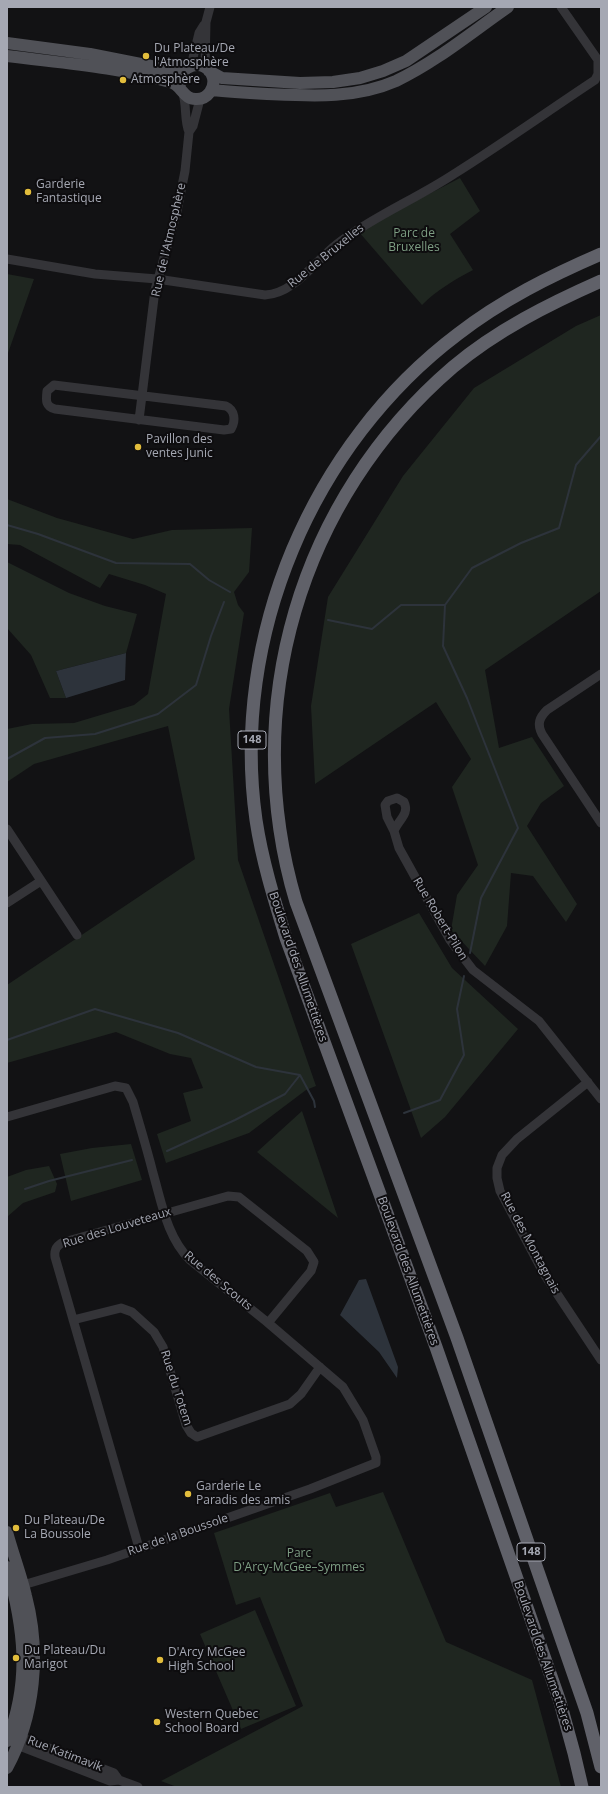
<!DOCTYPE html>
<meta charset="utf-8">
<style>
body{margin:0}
#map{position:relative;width:608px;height:1794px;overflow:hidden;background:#121214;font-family:"Open Sans",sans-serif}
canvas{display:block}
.frame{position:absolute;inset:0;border:8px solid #a5a8b3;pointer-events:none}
</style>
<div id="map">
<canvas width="608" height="1794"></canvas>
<div class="frame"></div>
</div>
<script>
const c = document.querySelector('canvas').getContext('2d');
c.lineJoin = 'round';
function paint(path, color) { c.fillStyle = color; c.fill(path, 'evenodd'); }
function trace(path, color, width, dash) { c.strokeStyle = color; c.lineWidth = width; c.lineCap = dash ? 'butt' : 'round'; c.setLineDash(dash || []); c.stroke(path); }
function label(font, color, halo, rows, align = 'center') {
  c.font = font + ' "Open Sans",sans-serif'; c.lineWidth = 4; c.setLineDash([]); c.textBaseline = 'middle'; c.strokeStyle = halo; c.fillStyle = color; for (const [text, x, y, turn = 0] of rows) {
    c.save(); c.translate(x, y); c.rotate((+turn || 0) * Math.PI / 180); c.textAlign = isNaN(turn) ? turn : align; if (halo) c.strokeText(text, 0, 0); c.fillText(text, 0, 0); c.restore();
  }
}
const green = new Path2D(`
 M460 178 480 211 450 234 473 270C454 280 437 290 422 305L359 232 388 215Z
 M7 274 34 279 7 356Z
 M601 315V591L485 670 499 748 532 737 564 786 541 803 527 826 577 904 566 922 533 876 511 873 507 926 485 966 451 930 457 895 478 865 452 787 471 759 436 702 315 784 311 706 328 597 403 476 474 388 576 326Z
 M7 499 57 518 133 539 172 530 252 528 249 572 234 592 238 605 244 613 229 709 238 860 316 1086 306 1090 249 1133 166 1163 157 1134 191 1121 183 1093 203 1088 191 1058 170 1054 116 1032 7 1063V985L195 859 168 726 34 764 7 782V729L32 724 74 723 134 705 148 694 166 594 145 585 109 574 100 588 20 545 7 544Z
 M7 562 69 593 105 606 137 614 126 653 56 671 66 698H50L31 655 7 628Z
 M419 913 452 968 518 1029 445 1117 421 1138 351 944Z
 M302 1111 338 1218 257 1152Z
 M131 1144 142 1180 71 1201 60 1154 92 1148Z
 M49 1166 57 1184 55 1192 23 1203 7 1217V1177L26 1170Z
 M383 1492 446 1642 532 1680 561 1787H177L161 1781 303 1706 260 1597 236 1605 214 1533 330 1493 336 1507Z
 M255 1610 296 1706 241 1729 200 1634Z`);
const water = new Path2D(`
 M126 653 125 680 66 698 56 671Z
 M366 1279 398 1367 397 1378 379 1352 340 1315 359 1280Z`);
const stream = new Path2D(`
 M7 525 38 534 116 563 190 564 209 580 230 592
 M445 605 443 646 467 698 518 828 481 898 470 953
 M328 620 372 629 401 605H445L472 568 521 543 559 528 576 465 601 436
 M7 759 45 738 95 734 158 714 196 685 211 636 224 602
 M7 1040 95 1009 178 1033 256 1067 300 1075 314 1101 315 1107
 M404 1113 440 1100 464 1055 457 1009 464 976
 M167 1151 235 1120 285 1094 300 1075
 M25 1189 49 1181 132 1160`);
const minor = new Path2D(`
 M191 66 199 33 204 25
 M205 67 206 22 210 7
 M183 94C187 107 184 120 189 132
 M7 259 95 274 157 279 265 295C294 294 315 261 337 244 374 216 416 199 454 174 502 144 548 111 595 80L598 74V60L561 7
 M54 385 226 406C235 410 236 421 231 429L224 430 55 409C45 406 46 400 47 391Z
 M139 420 155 290 177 211 185 171 189 132 193 126 200 99
 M601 674 547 710C539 718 537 724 542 734L601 823
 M7 829 77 935
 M394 831C398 820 410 814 404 802L397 798 388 801 385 805 387 817 394 831 399 848 450 940 473 970 539 1021 601 1099
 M7 903 41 881
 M588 1082 517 1139 502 1155 497 1168V1178L500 1191 544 1274 601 1360
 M7 1117 115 1086 126 1088 133 1102C140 1126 147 1149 153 1173 162 1204 167 1237 190 1260L267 1322 343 1387 363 1420 376 1457V1463L373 1464 310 1489 107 1560 23 1585
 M73 1320 121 1308 132 1312 154 1332 163 1347 186 1425 191 1433 197 1437 290 1404 301 1394 320 1367
 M139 1548 55 1257C54 1249 57 1245 64 1242L228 1196 239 1197 307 1251 314 1262 311 1271 268 1323
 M15 1738 20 1737 114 1773 119 1780
 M12 1742 17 1745 110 1781 119 1780 138 1787`);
const major = new Path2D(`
 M7 43 90 54 176 71 184 70
 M7 56C61 63 117 67 170 82 182 85 183 100 197 99 208 99 215 88 213 78 207 56 175 64 180 88
 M209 71 222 78 300 83 333 82 360 78 383 71 406 61 486 7
 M212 90C230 92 248 93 267 94 311 96 355 99 396 81 436 62 472 32 508 7
 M7 1532C13 1554 21 1575 26 1596 41 1653 35 1716 7 1768
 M7 1567C24 1627 31 1681 7 1741`);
const highway = new Path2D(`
 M601 281C549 304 497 330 453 367 299 499 238 708 296 902L457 1338 587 1713 601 1767
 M582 1787 574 1753 560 1702 436 1347 286 938C274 899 262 860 256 820 230 637 312 444 458 334 502 300 550 276 601 254`);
const markers = [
 [146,56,4,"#e2bd3c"],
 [123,80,4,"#e2bd3c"],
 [28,192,4,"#e2bd3c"],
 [138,447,4,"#e2bd3c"],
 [188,1494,4,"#e2bd3c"],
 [16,1528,4,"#e2bd3c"],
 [16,1658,4,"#e2bd3c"],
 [160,1660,4,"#e2bd3c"],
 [157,1722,4,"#e2bd3c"]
];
const shields = [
 [252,740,28],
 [531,1552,28]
];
const shieldNames = [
 ["148",252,740],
 ["148",531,1552]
];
const poiNames = [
 ["Du Plateau/De",154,49],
 ["l'Atmosphère",154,63],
 ["Atmosphère",131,80],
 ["Garderie",36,185],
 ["Fantastique",36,199],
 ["Pavillon des",146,440],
 ["ventes Junic",146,454],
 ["Garderie Le",196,1487],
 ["Paradis des amis",196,1501],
 ["Du Plateau/De",24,1521],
 ["La Boussole",24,1535],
 ["Du Plateau/Du",24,1651],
 ["Marigot",24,1665],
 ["D'Arcy McGee",168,1653],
 ["High School",168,1667],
 ["Western Quebec",165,1715],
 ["School Board",165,1729]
];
const parkNames = [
 ["Parc de",414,234],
 ["Bruxelles",414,248],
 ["Parc",299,1554],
 ["D'Arcy-McGee–Symmes",299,1568]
];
const streetNames = [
 ["Rue de l'Atmosphère",169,240,-77],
 ["Rue de Bruxelles",326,256,-39],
 ["Rue Robert-Pilon",440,919,59],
 ["Boulevard des Allumettières",298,967,71],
 ["Rue des Louveteaux",117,1228,-17],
 ["Rue des Montagnais",530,1243,62],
 ["Boulevard des Allumettières",408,1271,70],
 ["Rue des Scouts",218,1281,40],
 ["Rue du Totem",176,1388,72],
 ["Rue de la Boussole",178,1535,-19],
 ["Boulevard des Allumettières",543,1656,71],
 ["Rue Katimavik",65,1754,21]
];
paint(green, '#1f2620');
paint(water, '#2d333b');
trace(stream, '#2d333b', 2);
trace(minor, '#343438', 9);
trace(major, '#505157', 12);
trace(highway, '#606169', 13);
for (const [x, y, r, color] of markers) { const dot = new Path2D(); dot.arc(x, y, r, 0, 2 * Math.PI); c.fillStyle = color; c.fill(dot); trace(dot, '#0e0d0f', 1.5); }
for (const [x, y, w] of shields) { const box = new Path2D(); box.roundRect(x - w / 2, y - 9, w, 18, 3); c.fillStyle = '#0e0d0f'; c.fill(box); trace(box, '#a5a8b3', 1); }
label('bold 11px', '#a5a8b3', null, shieldNames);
label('12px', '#a5a8b3', '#0e0d0f', poiNames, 'left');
label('12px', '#7d9d83', '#0e0d0f', parkNames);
label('12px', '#a5a8b3', '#0e0d0f', streetNames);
</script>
